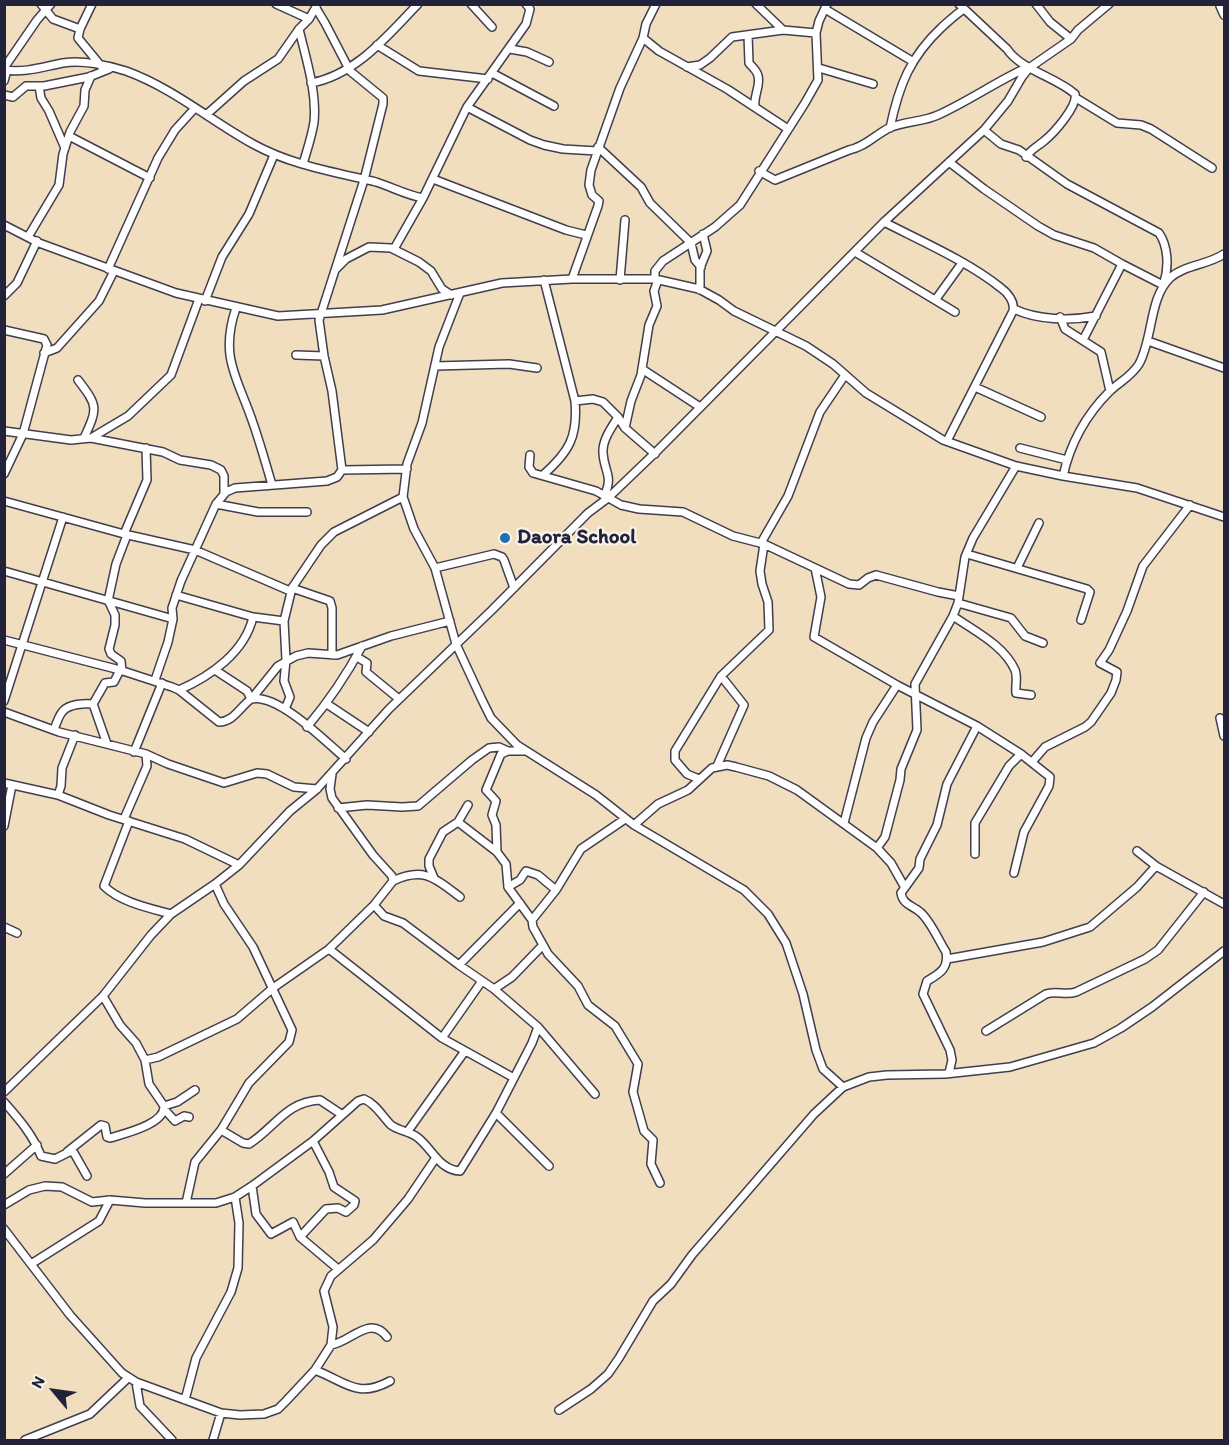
<!DOCTYPE html>
<style>
body{margin:0}
#map{position:relative;width:1229px;height:1445px;overflow:hidden;background:#f0debf;font-family:Itim,sans-serif}
canvas{display:block}
.frame{position:absolute;inset:0;border:6px solid #22223b;pointer-events:none}
.north{position:absolute;left:24px;top:1361px;width:60px;height:60px;-webkit-text-stroke:4px #f7f3e8;paint-order:stroke;rotate:299deg;font-size:16px;font-weight:700;line-height:24px;text-align:center;color:#22223b}
.north::after{content:'';display:block;margin:auto;width:21px;height:27px;background:#22223b;clip-path:polygon(50% 0,100% 100%,50% 72%,0 100%)}
</style>
<div id="map">
<canvas width="1229" height="1445"></canvas>
<div class="frame"></div>
<div class="north">N</div>
</div>
<script>
const c = document.querySelector('canvas').getContext('2d');
c.lineJoin = 'round';
function trace(path, color, width, dash) { c.strokeStyle = color; c.lineWidth = width; c.lineCap = dash ? 'butt' : 'round'; c.setLineDash(dash || []); c.stroke(path); }
function label(font, color, halo, rows, align = 'center') {
  c.font = font + ' Itim,sans-serif'; c.lineWidth = 4.5; c.setLineDash([]); c.textBaseline = 'middle'; c.strokeStyle = halo; c.fillStyle = color; for (const [text, x, y, turn = 0] of rows) {
    c.save(); c.translate(x, y); c.rotate((+turn || 0) * Math.PI / 180); c.textAlign = isNaN(turn) ? turn : align; if (halo) c.strokeText(text, 0, 0); c.fillText(text, 0, 0); c.restore();
  }
}
const minor = new Path2D(`
 M41 4 53 19 80 29
 M92 4 80 29 78 38 101 66
 M276 4 309 19
 M471 4 492 27
 M756 4 783 30
 M959 4 1007 49C1021 70 1056 77 1075 94 1078 106 1054 133 1044 141 1037 147 1031 149 1026 157
 M1036 4 1050 22 1071 39
 M1222 4 1220 6 1224 15
 M825 9 912 61
 M299 29C306 59 317 92 314 122 312 136 307 150 303 164
 M748 35 749 63C752 67 757 70 758 76 761 86 753 96 755 107
 M643 38 659 51 727 89 788 129
 M377 45 419 71 488 79
 M510 49 527 52 549 62
 M687 67 700 65 710 58 732 37 783 30 816 33
 M4 68 37 20 51 4
 M819 68 873 84
 M4 70C26 73 42 67 63 63 82 60 108 65 126 71 173 88 211 121 253 144 291 165 334 172 376 182 392 187 406 195 423 198
 M492 73 554 106
 M4 81 7 70
 M311 83C356 75 388 35 418 4
 M39 86 41 98 49 111 65 148
 M4 95 13 97 26 86H44L89 77 109 69
 M1076 98 1117 123 1141 125 1151 129 1212 168
 M467 107 530 140 544 145 563 149 597 151
 M206 115 244 81 278 59 299 29 309 19 316 7
 M890 128C899 85 910 57 942 27 949 21 956 14 964 9
 M984 130 1001 144 1019 150 1067 184 1159 233C1168 246 1169 267 1164 282
 M69 136 150 178
 M598 147 641 187 650 203 691 243 695 260 701 267
 M949 162 984 189 1038 226 1054 235 1094 248 1122 264 1163 285
 M759 171 775 180 849 150C865 147 875 135 889 128 905 121 923 122 938 115 969 101 997 81 1028 67
 M433 179 566 230 586 235
 M884 222C921 241 969 262 1001 288 1008 293 1015 302 1013 311L947 441
 M4 225 39 243 176 293 278 316 382 310 502 283 572 279H655L699 289 719 300 734 311 806 346 833 364 866 393 943 440 1016 466 1063 476 1137 488 1224 517
 M28 237 59 185 63 154 70 132 84 106 85 90 91 76
 M394 249 423 198 467 107 526 24 530 9 526 4
 M855 252 955 312
 M108 269 158 158 175 130 195 108
 M336 269 346 259 369 247 391 248 419 262 431 271 442 289 451 295
 M572 279 598 206 599 201 592 195 589 185 591 170 620 88 643 38 646 24 656 4
 M655 279V271L663 261 715 227 740 205 805 103 818 80 816 33 819 21 827 4
 M620 280 625 220
 M700 290V268L707 251 703 234
 M460 293 439 347 422 423 407 464 403 497 414 529 435 568 456 644 482 700 491 718 517 745 596 795 634 825 744 890 768 914 786 943 803 994 816 1050 823 1069 843 1087
 M4 296 17 283 37 241
 M936 299 962 263
 M205 301 222 257 249 214 274 155
 M236 308C219 358 238 378 253 423 260 443 266 464 272 485
 M1014 309C1037 320 1070 321 1096 316
 M1060 317 1065 329 1101 352 1110 391
 M4 330 44 339 47 345 23 434 4 474
 M1083 340 1122 264
 M1148 341 1224 368
 M44 353 57 348 99 301 114 271
 M296 355 324 356
 M435 366 509 364 537 368
 M642 369 700 407
 M78 380C98 406 98 408 84 438
 M975 387 1041 417
 M575 401 593 399 603 402 618 417 625 428 655 454
 M625 428 631 401 641 375 649 325 657 306 654 291 658 280
 M4 431 71 440 91 438 163 452 180 460 211 465 221 470 224 476V494
 M91 438 128 416 171 375 199 299
 M1020 448 1067 460
 M530 455 529 467 533 473 596 491 621 505 639 509 683 512 733 536 764 544 849 584 859 585 868 578 876 575 938 592 959 596
 M342 470 407 469
 M543 475C569 452 578 437 575 401L544 280
 M1063 476C1070 445 1086 415 1109 392 1119 382 1131 377 1139 364 1153 339 1149 298 1170 278 1184 265 1208 265 1224 254
 M604 496C614 476 604 472 603 453 602 440 612 427 618 417
 M4 501 124 534 195 550 290 591
 M216 504 258 512H307
 M124 534 147 480 146 448
 M761 543 788 496 820 412 845 375
 M967 554 1087 589 1090 592 1081 620
 M435 568 494 554 502 557 504 560 514 588
 M815 568 821 597 814 637 897 685 977 726 1021 754 1050 777 1049 786 1024 832 1014 873
 M1017 568 1039 523
 M4 571 173 619
 M292 588 330 601 332 608V655
 M176 595 253 617 284 621
 M108 601 116 564 127 535
 M109 602 115 615V625L109 649 111 654 121 661 122 671
 M958 603 1011 618 1025 636 1043 643
 M953 616C974 631 1004 645 1015 670 1018 677 1015 686 1016 693L1031 695
 M4 640 120 670 172 687 179 690 219 722C233 722 240 707 251 699 278 693 325 741 346 759
 M357 657 367 663 366 672 399 699
 M215 670 247 691 251 699
 M155 680 168 642 173 619 172 608 181 581 216 504 226 492 235 488 327 481 337 477 342 470 332 391 324 356 319 320 364 180 383 104V98L350 71 325 23 316 8
 M179 690C211 676 245 652 253 617
 M253 697 278 666 296 656 308 653 337 655 391 636 450 621
 M4 701 63 517
 M93 704 107 744
 M327 704 369 732
 M285 709 290 697 284 681 286 660 284 621 292 588 321 545 334 532 403 497
 M4 712 59 732 146 754 168 764 224 783 257 773 267 774 294 787 317 789
 M1220 718 1224 736
 M307 727C329 701 346 676 362 646
 M54 730C56 724 59 715 63 711 69 704 85 703 93 704L105 683 114 682 120 670
 M134 752 162 683
 M1032 762 1045 747 1085 727 1091 722 1111 693 1116 680 1117 672 1100 663 1109 650 1127 611 1143 566 1190 505
 M717 766 744 705 721 676
 M699 779 687 774 675 760V751L721 676 769 630 768 602 762 584 760 571 764 544
 M4 783 58 795 109 815 185 839 239 865
 M58 795 61 786 62 768 75 735
 M338 808 367 805 402 807 418 806 472 760 489 748 499 747 508 751
 M124 819 147 766 146 754
 M625 819 581 849 556 890 532 920 533 927 548 954 578 986 588 1005 615 1026 638 1064 633 1092 644 1131 653 1140 651 1164 660 1183
 M129 821 104 886C120 902 149 908 171 914
 M458 822 497 852 506 864 508 887 532 920
 M844 823 866 738 873 722 897 685
 M634 825 658 804 688 790 712 768 727 765 736 767 769 776 797 790 877 848 891 863 904 886
 M4 826 12 785
 M877 848 885 837 900 780 901 769 917 730 915 684 953 616 958 603 965 557 973 538 1016 466
 M1137 851 1156 866 1224 904
 M497 852 496 825 492 815 496 801 486 790 501 754 508 751H525
 M975 854V823L1009 766 1021 754
 M434 878 429 866V859L443 832 458 822 468 805
 M393 881C424 866 436 879 460 897
 M508 887 520 880 526 871 538 875 556 890
 M374 905 384 916 403 923 459 965 494 989 538 1027 595 1094
 M4 927 17 933
 M329 949 442 1038 514 1078
 M947 959 1043 942 1090 927 1137 887 1156 866
 M459 965 520 903
 M494 989 512 977 542 946
 M986 1031 1046 994C1056 990 1065 996 1076 992L1145 959 1158 950 1204 892
 M442 1038 482 981
 M145 1060 158 1057 237 1019 273 988 329 949 374 905 393 881 392 876 373 855 332 798 330 789 332 774
 M949 1073 952 1060 950 1050 923 994 927 981C939 974 949 969 946 952 939 941 930 920 920 912 912 905 903 905 901 893L919 868 920 859 937 825 947 784 977 726
 M4 1092 103 996 151 935 171 914 215 884 239 865 290 811 317 789 389 709 492 610 588 513 608 498 657 451 884 222 984 130 1008 101 1022 77 1029 68 1071 39 1078 30 1109 4
 M4 1102C19 1119 33 1135 41 1156L55 1159 71 1151 74 1153 87 1176
 M164 1106 177 1102 195 1090
 M165 1110 175 1121 184 1116 189 1117
 M496 1113 549 1166
 M221 1130 243 1143 249 1144C275 1128 285 1102 320 1100L341 1114
 M408 1131 465 1051
 M67 1152 101 1125 105 1126 107 1137 110 1138C126 1133 165 1124 164 1106L149 1084 145 1060 136 1043 120 1025 103 996
 M4 1174 37 1145
 M252 1186 256 1214 271 1234 293 1222 300 1237 338 1269
 M186 1203 195 1162 221 1130 249 1083 289 1042 292 1030 253 947 224 904 215 884
 M4 1205 29 1190 45 1186 62 1187 92 1202 110 1200 145 1203H216L235 1197 252 1186 313 1141 358 1101 364 1099C376 1104 382 1116 391 1125 399 1131 409 1131 417 1137 432 1148 439 1170 460 1171L496 1113 532 1043 538 1027
 M4 1229 70 1315 122 1373 136 1382 221 1413 240 1415 264 1414 278 1409 286 1401 315 1370 331 1345 333 1327 324 1291 331 1276 373 1240 391 1219 408 1199 435 1159
 M300 1237 326 1209 338 1208 346 1212 354 1205 355 1201 334 1187 329 1172 313 1141
 M31 1264 99 1221 110 1200
 M331 1345C351 1342 370 1314 387 1337
 M315 1370C346 1382 357 1399 390 1381
 M136 1382 140 1406 172 1440
 M185 1400 196 1358 231 1292 238 1268 239 1223 235 1197
 M559 1410 591 1389 608 1374 619 1358 653 1301 671 1284 692 1255 814 1114 843 1087 869 1077 887 1075 945 1074 1010 1067 1094 1043 1121 1028 1152 1007 1224 951
 M25 1440 90 1414 128 1378
 M213 1440 221 1413`);
const markers = [
 [505,538,6,"#1f6fb2"]
];
const poiNames = [
 ["Daora School",517,538]
];
trace(minor, '#413e4f', 10);
trace(minor, '#fff', 7);
for (const [x, y, r, color] of markers) { const dot = new Path2D(); dot.arc(x, y, r, 0, 2 * Math.PI); c.fillStyle = color; c.fill(dot); trace(dot, '#f7f3e8', 2); }
label('bold 21px', '#22223b', '#f7f3e8', poiNames, 'left');
</script>
